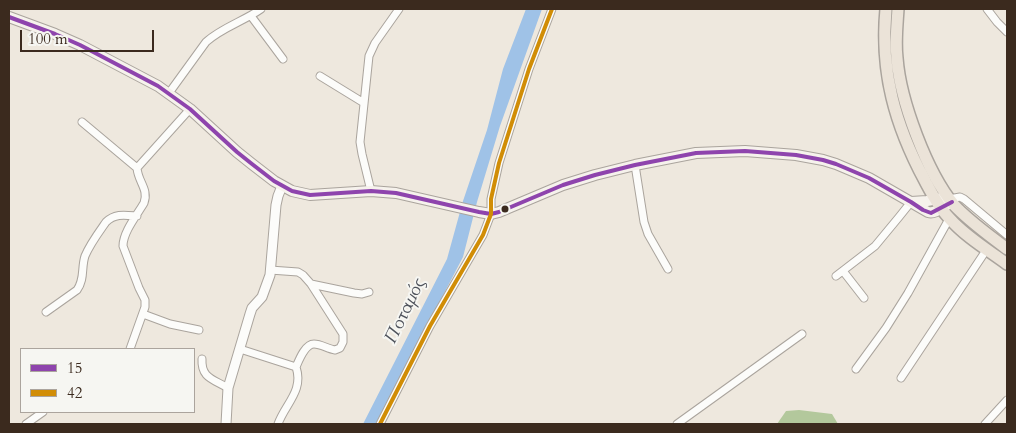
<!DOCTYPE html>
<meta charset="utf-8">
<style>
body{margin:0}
#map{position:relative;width:1016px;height:433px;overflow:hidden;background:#eee8de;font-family:Cardo,serif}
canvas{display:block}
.frame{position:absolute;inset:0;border:10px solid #3b2a1e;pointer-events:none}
.legend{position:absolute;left:20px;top:348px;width:175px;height:65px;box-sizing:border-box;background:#f6f6f2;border:1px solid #aba49d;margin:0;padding:6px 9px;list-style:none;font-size:15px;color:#3b2a1e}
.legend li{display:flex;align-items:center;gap:10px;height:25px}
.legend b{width:25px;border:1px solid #aba49d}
.scale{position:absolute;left:20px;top:30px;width:134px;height:22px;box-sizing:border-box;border:2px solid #3b2a1e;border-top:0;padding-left:6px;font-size:15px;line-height:18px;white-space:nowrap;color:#3b2a1e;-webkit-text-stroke:4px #f6f6f2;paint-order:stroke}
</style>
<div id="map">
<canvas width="1016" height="433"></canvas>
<div class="frame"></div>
<ul class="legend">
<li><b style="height:6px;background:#8e44ad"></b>15</li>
<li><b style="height:6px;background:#d18d06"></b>42</li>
</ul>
<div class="scale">100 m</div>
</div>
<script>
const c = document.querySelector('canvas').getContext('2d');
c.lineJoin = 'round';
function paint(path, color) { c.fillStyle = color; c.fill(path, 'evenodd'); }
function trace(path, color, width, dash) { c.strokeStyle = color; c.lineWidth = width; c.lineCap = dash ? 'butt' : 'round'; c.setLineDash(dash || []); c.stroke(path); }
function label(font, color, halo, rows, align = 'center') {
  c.font = font + ' Cardo,serif'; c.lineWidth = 4; c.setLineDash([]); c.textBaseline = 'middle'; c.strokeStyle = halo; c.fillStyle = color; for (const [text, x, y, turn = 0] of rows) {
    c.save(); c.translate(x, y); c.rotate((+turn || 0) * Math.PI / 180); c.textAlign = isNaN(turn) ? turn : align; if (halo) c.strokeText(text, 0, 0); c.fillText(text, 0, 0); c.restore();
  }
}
const forest = new Path2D(`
 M799 410 832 414 838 424H777L786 411Z`);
const water = new Path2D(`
 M526 9H542L500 126 477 202 463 257 376 424H363L447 259 463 201 487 130 503 69Z`);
const minor = new Path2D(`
 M987 9 997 22 1007 32
 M251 16 283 59
 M320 76 364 103
 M169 93 206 42C221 28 244 21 261 9
 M82 122 137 168
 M635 165 644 222 648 234 668 269
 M371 191 362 154 360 142 369 56 375 43 399 9
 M949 199 960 197 964 199 1007 235
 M270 270 298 272 303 275 311 284 354 293 362 294 369 292
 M843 271 864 298
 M836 276 875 246 899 217 911 202
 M46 312 77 290C85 279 81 268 85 256 90 244 99 232 106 222 115 213 125 215 137 216
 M143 314 170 324 199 330
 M130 349 145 307V300L139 288 123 246C123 232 137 215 144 203 149 189 138 182 137 168L190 109
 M240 349 296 367C299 360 305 344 314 344 321 344 328 349 335 350L340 348 343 342V334L311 284
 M202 359C201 378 213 379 228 388
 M856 369 886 328 908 293 949 219
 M901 378 987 249
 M26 424 43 412
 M278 424C285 404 304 391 296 367
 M380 424 430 326 483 235 491 214V199L499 163 529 69 552 9
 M677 424 802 334
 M985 424 1007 400`);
const tertiary = new Path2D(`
 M226 424 228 388 250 314 252 308 262 297 270 275 276 205 278 196 282 186`);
const secondary = new Path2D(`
 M9 17 55 34 80 45 158 86 190 109 237 152 252 164 274 181 292 191 310 195 371 191 396 193 479 212 491 214 499 212 563 185 595 175 635 165 696 153 745 151 796 155 823 160 836 164 869 178 928 212C935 214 941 208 947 205
 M911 202 927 201 942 198`);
const primary = new Path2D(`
 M886 9C880 72 895 125 925 181 932 194 939 208 950 219 966 237 988 250 1007 264
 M898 9C897 25 895 42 897 58 900 100 927 173 954 205 970 222 989 235 1007 249`);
const bus1 = new Path2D(`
 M9 17 55 34 80 45 158 86 190 109 237 152 252 164 274 181 292 191 310 195 371 191 396 193 479 212 491 214 499 212 563 185 595 175 635 165 696 153 745 151 796 155 823 160 836 164 869 178 911 202 923 210 931 213 952 202`);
const bus2 = new Path2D(`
 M380 424 430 326 483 235 491 214V199L499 163 529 69 552 9`);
const markers = [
 [505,209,4.5,"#3b2a1e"]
];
const waterNames = [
 ["Ποταμός",406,311,-64]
];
paint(forest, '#b3c89c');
paint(water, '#9fc2e7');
trace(minor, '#aaa49d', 9);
trace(tertiary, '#aaa49d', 11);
trace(secondary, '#aaa49d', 12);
trace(primary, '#aaa49d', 14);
trace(minor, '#fcfcfa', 7);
trace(tertiary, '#fcfcfa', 9);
trace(secondary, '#f6f2ec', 10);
trace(primary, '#ebe3d8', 11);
trace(bus1, '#8e44ad', 4);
trace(bus2, '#d18d06', 4);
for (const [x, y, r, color] of markers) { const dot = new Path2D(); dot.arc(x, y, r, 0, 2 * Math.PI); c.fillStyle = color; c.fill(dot); trace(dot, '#f6f6f2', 2); }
label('italic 18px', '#4f535c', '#f6f6f2', waterNames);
</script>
